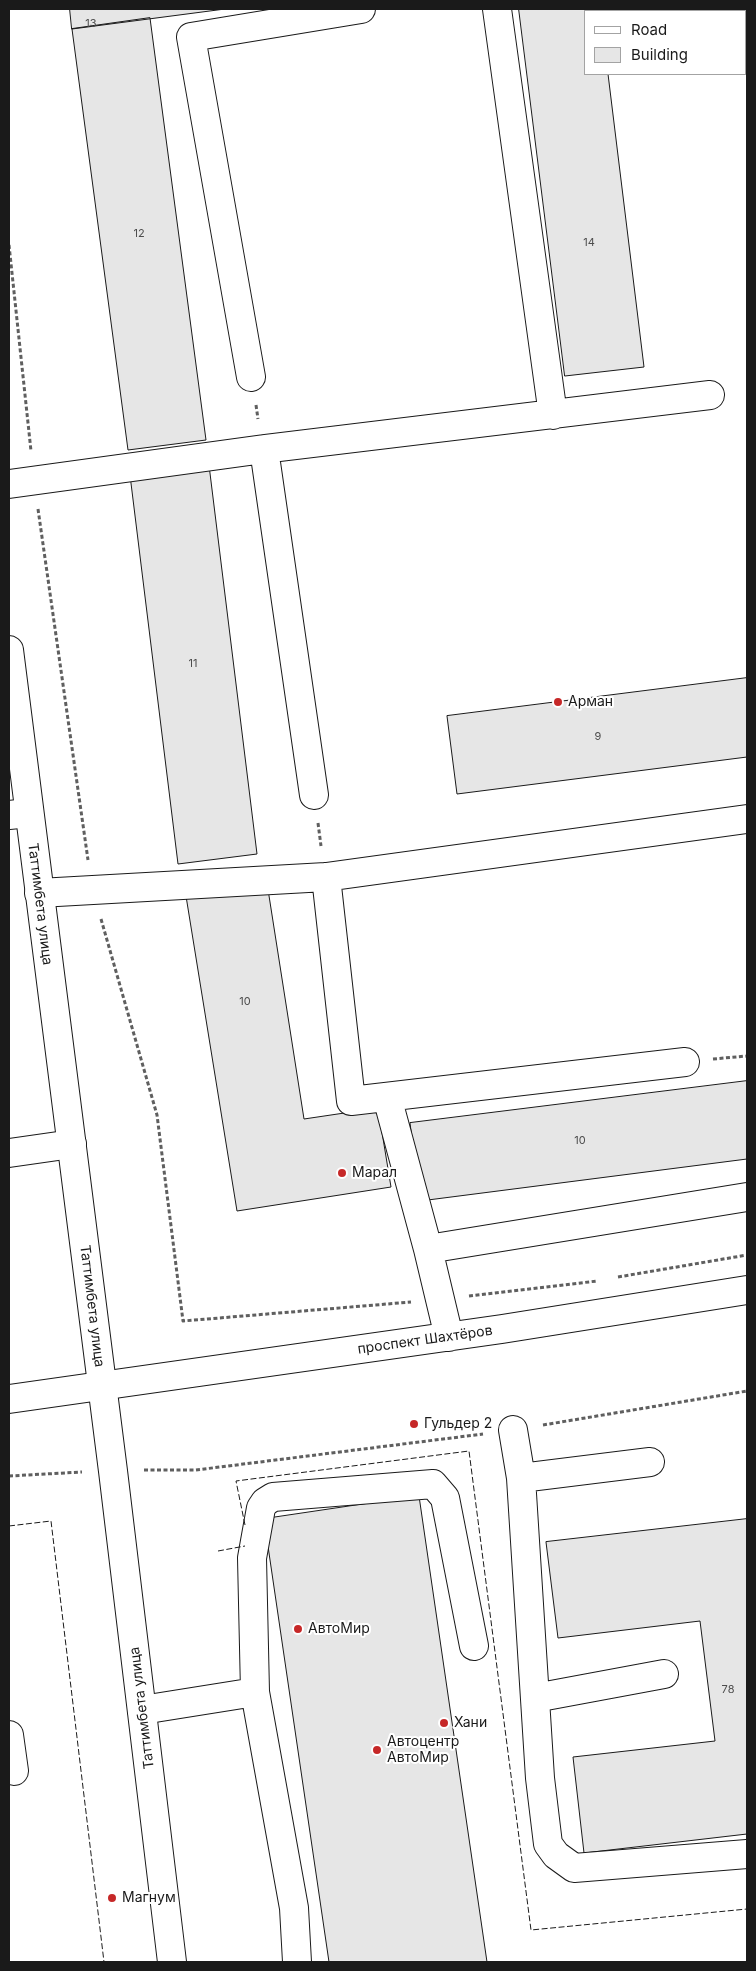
<!DOCTYPE html>
<meta charset="utf-8">
<style>
body{margin:0}
#map{position:relative;width:756px;height:1971px;overflow:hidden;background:#fff;font-family:Inter,sans-serif}
canvas{display:block}
.frame{position:absolute;inset:0;border:10px solid #1a1a1a;pointer-events:none}
.legend{position:absolute;left:584px;top:10px;width:162px;height:65px;box-sizing:border-box;background:#fff;border:1px solid #a3a3a3;margin:0;padding:6px 9px;list-style:none;font-size:15px;color:#1a1a1a}
.legend li{display:flex;align-items:center;gap:10px;height:25px}
.legend b{width:25px;border:1px solid #a3a3a3}
</style>
<div id="map">
<canvas width="756" height="1971"></canvas>
<div class="frame"></div>
<ul class="legend">
<li><b style="height:6px;background:#fff"></b>Road</li>
<li><b style="height:14px;background:#e6e6e6"></b>Building</li>
</ul>
</div>
<script>
const c = document.querySelector('canvas').getContext('2d');
c.lineJoin = 'round';
function paint(path, color) { c.fillStyle = color; c.fill(path, 'evenodd'); }
function trace(path, color, width, dash) { c.strokeStyle = color; c.lineWidth = width; c.lineCap = dash ? 'butt' : 'round'; c.setLineDash(dash || []); c.stroke(path); }
function label(font, color, halo, rows, align = 'center') {
  c.font = font + ' Inter,sans-serif'; c.lineWidth = 4; c.setLineDash([]); c.textBaseline = 'middle'; c.strokeStyle = halo; c.fillStyle = color; for (const [text, x, y, turn = 0] of rows) {
    c.save(); c.translate(x, y); c.rotate((+turn || 0) * Math.PI / 180); c.textAlign = isNaN(turn) ? turn : align; if (halo) c.strokeText(text, 0, 0); c.fillText(text, 0, 0); c.restore();
  }
}
const building = new Path2D(`
 M70 9H225L72 29Z
 M519 9H600V11H585V74H608L644 367 565 376Z
 M701 9H747V36H745V11H702Z
 M150 18 206 440 128 450 72 29Z
 M209 465 257 854 178 864 130 475Z
 M747 678V757L457 794 447 716Z
 M267 883 304 1119 378 1108 391 1187 237 1211 186 896Z
 M747 1081V1159L420 1201 410 1123Z
 M419 1496 487 1962H329L264 1519Z
 M747 1519V1834L584 1853 573 1757 715 1741 700 1621 558 1638 546 1542Z`);
const path = new Path2D(`
 M9 245 31 451
 M256 405 258 419
 M38 509 88 860
 M318 823 321 846
 M101 919 157 1115 183 1321 411 1302
 M713 1059 747 1056
 M618 1277 747 1255
 M469 1296 597 1281
 M543 1425 747 1391
 M144 1470H196L483 1434
 M9 1476 82 1472`);
const minor = new Path2D(`
 M497 9 553 415
 M251 377 191 37 361 9
 M264 449 314 795
 M9 484 264 449 710 395
 M9 815 29 813
 M326 877 351 1101 685 1062
 M39 893 326 877 747 819
 M387 1097 428 1249 449 1337
 M9 1153 72 1144
 M428 1249 747 1197
 M9 1399 502 1329 747 1290
 M513 1430 521 1478 650 1462
 M521 1478 540 1778 548 1844 556 1855 574 1868 747 1854
 M535 1698 664 1674
 M142 1710 255 1692
 M9 1735 14 1771
 M297 1962 294 1908 255 1692 252 1558 261 1508 265 1502 273 1497 433 1484 445 1498 474 1646`);
const major = new Path2D(`
 M9 650 113 1471 172 1962`);
const fence = new Path2D(`
 M245 1525 236 1481 469 1451 531 1930 747 1909
 M9 1526 51 1521 104 1962
 M218 1551 245 1546`);
const markers = [
 [558,702,5,"#c62828"],
 [342,1173,5,"#c62828"],
 [414,1424,5,"#c62828"],
 [298,1629,5,"#c62828"],
 [444,1723,5,"#c62828"],
 [377,1750,5,"#c62828"],
 [112,1898,5,"#c62828"]
];
const numberNames = [
 ["13",91,24],
 ["12",139,234],
 ["14",589,243],
 ["11",193,664],
 ["9",598,737],
 ["10",245,1002],
 ["10",580,1141],
 ["78",728,1690]
];
const poiNames = [
 ["Арман",568,702],
 ["Марал",352,1173],
 ["Гульдер 2",424,1424],
 ["АвтоМир",308,1629],
 ["Хани",454,1723],
 ["Автоцентр",387,1742],
 ["АвтоМир",387,1758],
 ["Магнум",122,1898]
];
const streetNames = [
 ["Таттимбета улица",40,904,83],
 ["Таттимбета улица",92,1306,83],
 ["проспект Шахтёров",425,1340,-8],
 ["Таттимбета улица",142,1708,-97]
];
paint(building, '#e6e6e6');
trace(building, '#1a1a1a', 1);
trace(minor, '#1a1a1a', 30);
trace(major, '#1a1a1a', 30);
trace(path, '#5f5f5f', 3, [4, 2.5]);
trace(minor, '#fff', 28);
trace(major, '#fff', 28);
trace(fence, '#1a1a1a', 1, [6, 2.5]);
for (const [x, y, r, color] of markers) { const dot = new Path2D(); dot.arc(x, y, r, 0, 2 * Math.PI); c.fillStyle = color; c.fill(dot); trace(dot, '#fff', 2); }
label('11px', '#4d4d4d', null, numberNames);
label('14px', '#1a1a1a', '#fff', poiNames, 'left');
label('14px', '#1a1a1a', '#fff', streetNames);
</script>
